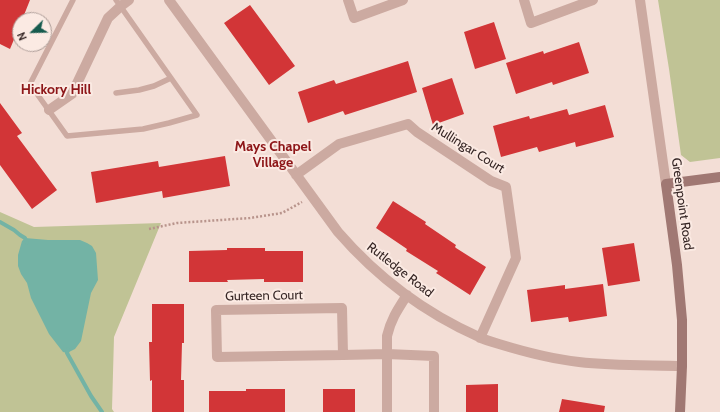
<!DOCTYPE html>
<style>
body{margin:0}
#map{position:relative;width:720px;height:412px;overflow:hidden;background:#f3ded6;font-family:Cabin,sans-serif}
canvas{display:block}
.north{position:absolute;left:12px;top:12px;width:40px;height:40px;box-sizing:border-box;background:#fbeae3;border:1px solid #ac9c97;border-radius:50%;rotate:247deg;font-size:11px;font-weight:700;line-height:16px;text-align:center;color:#362625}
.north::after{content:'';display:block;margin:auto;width:14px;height:18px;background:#175b4e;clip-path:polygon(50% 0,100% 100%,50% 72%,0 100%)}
</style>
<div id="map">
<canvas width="720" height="412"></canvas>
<div class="north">N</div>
</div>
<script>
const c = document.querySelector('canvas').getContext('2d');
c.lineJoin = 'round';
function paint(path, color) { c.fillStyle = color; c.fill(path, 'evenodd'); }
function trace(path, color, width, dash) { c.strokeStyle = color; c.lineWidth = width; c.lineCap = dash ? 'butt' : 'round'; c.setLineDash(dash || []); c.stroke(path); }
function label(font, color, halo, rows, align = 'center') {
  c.font = font + ' Cabin,sans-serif'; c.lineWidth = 4; c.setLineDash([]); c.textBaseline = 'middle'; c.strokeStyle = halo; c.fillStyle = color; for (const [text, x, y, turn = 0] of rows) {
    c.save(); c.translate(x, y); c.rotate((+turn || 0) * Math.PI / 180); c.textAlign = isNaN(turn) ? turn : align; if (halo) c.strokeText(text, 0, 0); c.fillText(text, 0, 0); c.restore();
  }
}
const green = new Path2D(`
 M658 0H720V158L690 162 681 155 669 69Z
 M0 212 34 227 161 223 114 337 112 409 114 412H0Z`);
const water = new Path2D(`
 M25 238 48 240H80L87 243 92 246 96 253 98 280 91 293 81 341 75 349 67 353 63 352 49 334 31 298 27 283 21 274 18 266V255L22 241Z`);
const stream = new Path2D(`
 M0 222 14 230 20 235 25 238 27 243
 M68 349 67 353 91 396 102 412`);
const building = new Path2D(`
 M0 0H30L22 20H20V25L10 49 0 44Z
 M250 5 295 66 269 85 224 23Z
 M494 22 506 59 475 69 464 32Z
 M579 42 589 73 553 85 552 82 516 94 506 63 543 51 544 54 546 53Z
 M408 61 417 92 345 115 343 111 308 123 298 92 334 80 336 84Z
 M452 78 464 114 433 125 422 88Z
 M0 103 22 133 17 136 57 190 32 209 0 165Z
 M605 105 614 137 576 147 575 142 539 152 537 147 501 157 493 126 529 116 530 119 567 109 569 115Z
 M225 156 230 186 163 198 162 191 96 203 91 172 158 161 159 167Z
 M393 201 426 222 425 224 456 245 455 247 456 248 486 267 470 295 436 273 438 271 406 251 407 249 376 228Z
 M634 243 640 281 608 286 602 248Z
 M227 248H265V251H303V282H264V279L227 280 228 282H189V251L227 250Z
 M603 284 607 316 569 322 568 317 531 322 527 290 565 285V289Z
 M152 304H184V343H182L181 380H184V412H152V380L150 381 149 342H152Z
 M498 384V412H466V385Z
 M246 389H285V412H209V391H246Z
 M323 389H355V412H323Z
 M562 399 605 406 604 412H559Z`);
const path = new Path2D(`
 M149 229 177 223 250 218 282 213 302 202`);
const lane = new Path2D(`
 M73 0 30 84 67 136 143 129 169 123 197 115 116 0
 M116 93 139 90 154 86 171 78`);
const street = new Path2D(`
 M169 0 338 232C377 277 425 313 479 337 485 340 492 342 499 344 525 352 552 359 579 362 613 366 648 365 682 366
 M348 0 354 18 403 0
 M524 0 531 23 593 0
 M640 0 666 184
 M49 110 72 94 108 18 121 6 129 0
 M296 175 339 144 408 124 417 132 491 181 506 187 516 258 480 338
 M343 355 217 357 216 310 342 308 343 355 387 354 434 356V412
 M387 412V336C391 319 398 309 407 295`);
const secondary = new Path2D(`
 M680 412 682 366V320L677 265 666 184 720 177`);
const streetNames = [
 ["Mullingar Court",468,148,32],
 ["Greenpoint Road",682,204,82],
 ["Rutledge Road",400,270,38],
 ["Gurteen Court",264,296,-1]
];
const neighbourhoodNames = [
 ["Hickory Hill",56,90],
 ["Mays Chapel",273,147],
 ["Village",273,163]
];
paint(green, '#c0c395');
paint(water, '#73b3a5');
trace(stream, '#73b3a5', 4);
paint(building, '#d23537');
trace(path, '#b8948c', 2.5, [2, 2]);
trace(lane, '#ccaaa1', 5.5);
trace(street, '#ccaaa1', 10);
trace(secondary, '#a07873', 10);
label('13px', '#362625', '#fbeae3', streetNames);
label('bold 14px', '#8d1618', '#fbeae3', neighbourhoodNames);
</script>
